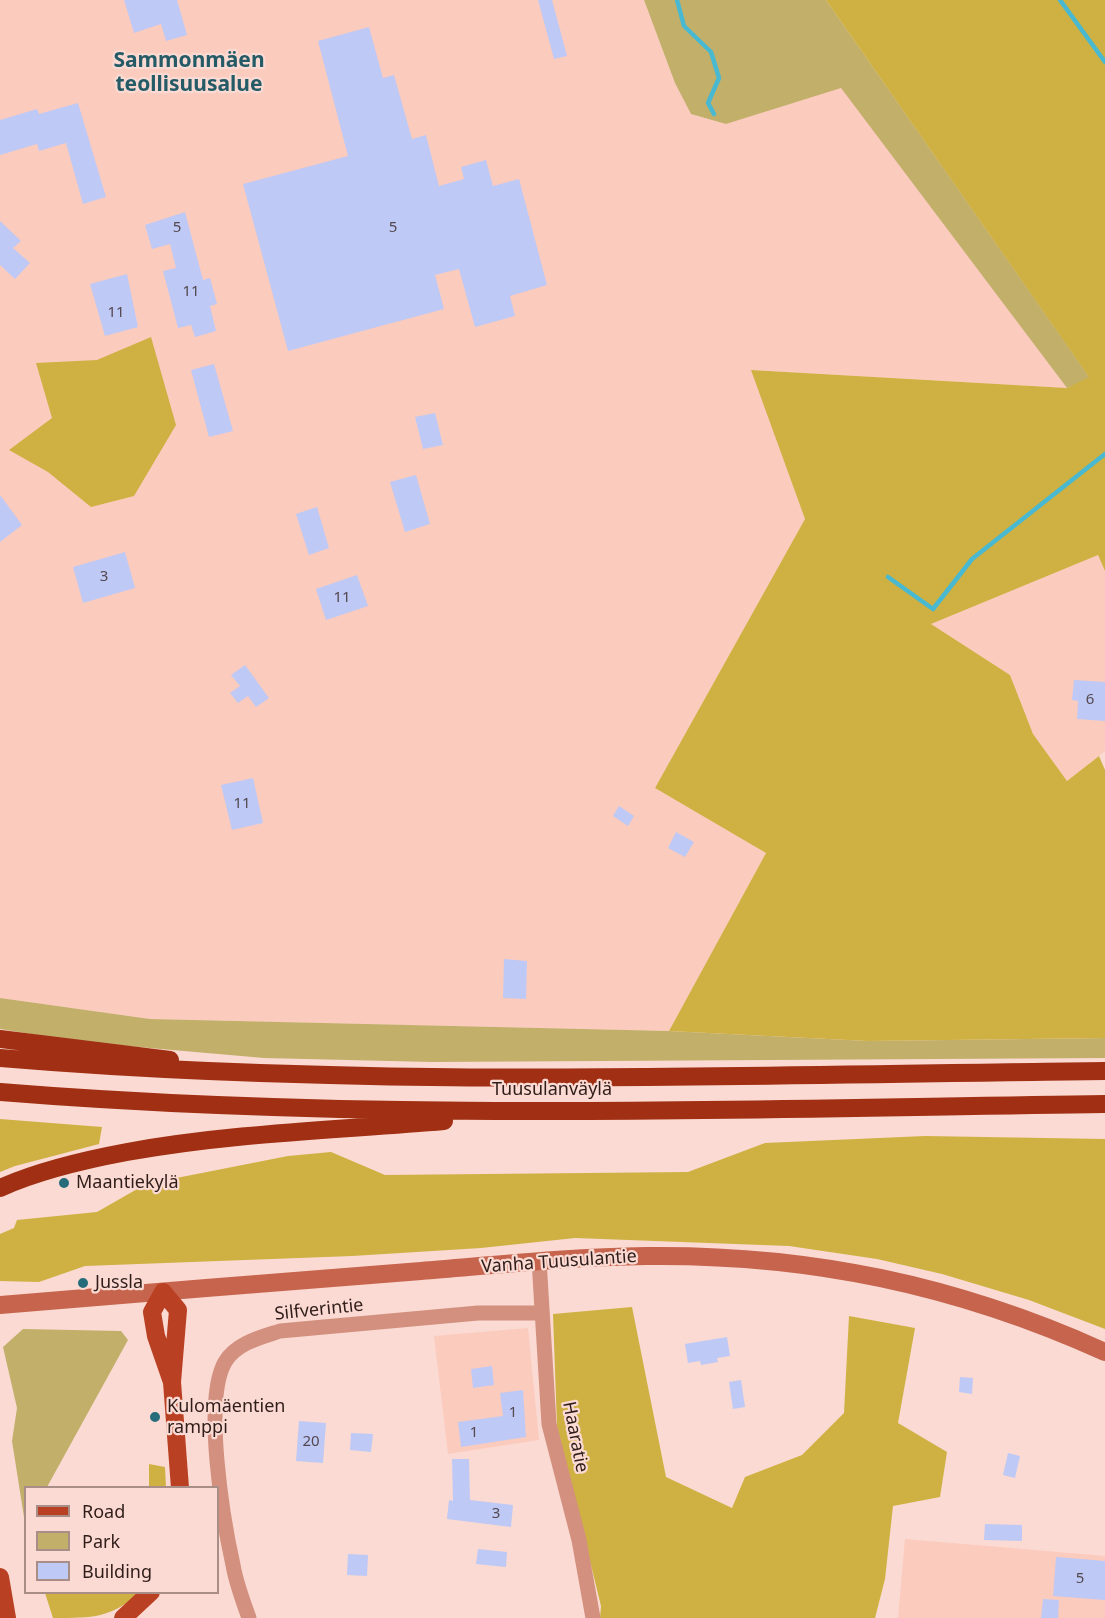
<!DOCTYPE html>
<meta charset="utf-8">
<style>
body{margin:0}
#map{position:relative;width:1105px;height:1618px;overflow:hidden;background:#fadad2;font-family:"Noto Sans",sans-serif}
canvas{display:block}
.legend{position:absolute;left:24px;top:1486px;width:195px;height:108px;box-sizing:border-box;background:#fadad2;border:2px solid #a98e88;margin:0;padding:8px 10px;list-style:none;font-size:18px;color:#301d19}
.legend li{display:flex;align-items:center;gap:12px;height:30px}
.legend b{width:30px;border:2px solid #a98e88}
</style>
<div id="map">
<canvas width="1105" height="1618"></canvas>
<ul class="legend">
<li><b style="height:8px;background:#ba4023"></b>Road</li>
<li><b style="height:16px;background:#c2af6a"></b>Park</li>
<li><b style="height:16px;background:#bfc9f5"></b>Building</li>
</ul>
</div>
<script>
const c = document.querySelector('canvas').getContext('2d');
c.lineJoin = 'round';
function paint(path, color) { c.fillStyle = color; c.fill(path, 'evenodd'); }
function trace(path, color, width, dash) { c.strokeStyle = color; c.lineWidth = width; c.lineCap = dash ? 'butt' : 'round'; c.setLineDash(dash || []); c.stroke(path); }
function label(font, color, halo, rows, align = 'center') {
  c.font = font + ' "Noto Sans",sans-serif'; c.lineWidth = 4.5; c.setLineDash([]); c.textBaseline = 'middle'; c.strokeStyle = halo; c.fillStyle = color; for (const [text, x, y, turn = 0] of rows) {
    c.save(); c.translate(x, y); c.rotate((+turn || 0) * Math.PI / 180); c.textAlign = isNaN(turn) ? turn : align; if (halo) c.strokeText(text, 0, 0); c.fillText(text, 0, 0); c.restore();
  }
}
const built = new Path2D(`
 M0 0H644L675 83 691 114 726 124 841 87 1067 388 752 370 805 519 655 788 766 853 669 1031 150 1019 0 998Z
 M1098 555 1105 571V751L1067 781 1033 734 1010 675 931 624Z
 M528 1328 539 1440 448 1454 434 1336Z
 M905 1539 1105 1556V1618H898Z`);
const green = new Path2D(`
 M644 0H826L1090 378 1067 388 841 88 726 124 691 114 675 83Z
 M0 998 150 1019 669 1031 868 1041 1105 1038V1058L432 1062 264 1058 81 1042 0 1029Z
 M23 1329 121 1331 128 1340 47 1487 26 1488 24 1517 12 1441 17 1408 3 1347Z`);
const forest = new Path2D(`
 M826 0H1105V571L1098 555 931 624 1010 675 1033 734 1067 781 1099 756 1105 770V1038L868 1041 669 1031 766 853 655 788 805 519 751 370 1067 388 1089 377Z
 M151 337 176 425 134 496 91 507 48 472 9 450 52 418 36 363 97 360Z
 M0 1119 102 1127 99 1144 15 1166 0 1172Z
 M925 1136 1105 1139V1329L1029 1300 942 1274 877 1259 789 1246 575 1238 481 1248 352 1256 85 1266 39 1282 0 1281V1234L14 1228 17 1220 97 1212 146 1184 288 1156 331 1152 385 1175 688 1172 765 1143Z
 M632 1307 666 1477 732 1508 745 1477 802 1455 844 1413 849 1316 915 1328 898 1423 947 1452 940 1497 893 1506 885 1579 875 1618H600L601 1606 557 1426 553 1314Z
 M149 1464 165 1467 166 1487H149Z
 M45 1593H141C108 1618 95 1618 53 1618Z`);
const stream = new Path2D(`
 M677 0 684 26 711 52 719 78 708 103 714 114
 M1060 0 1105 62
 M888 577 933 609 972 559 1105 454`);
const building = new Path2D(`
 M124 0H177L187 35 166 41 161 24 134 33Z
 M538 0H552L567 56 554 59Z
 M369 27 383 78 394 75 412 139 426 135 439 186 464 179 461 167 486 160 493 186 519 179 547 285 510 296 515 316 475 327 459 269 435 275 444 309 288 351 243 184 348 156 318 41Z
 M78 103 106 197 83 204 66 143 39 151 37 144 0 155V120L37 109 39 114Z
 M185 212 203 280 210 278 217 304 210 306 216 331 195 337 191 325 178 328 163 271 176 268 170 244 152 249 145 225Z
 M0 221 21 241 13 248 30 263 15 279 0 265Z
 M127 274 138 327 105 336 90 284Z
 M214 364 233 431 209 437 191 370Z
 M435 413 443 445 423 449 415 417Z
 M416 475 430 524 405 532 390 482Z
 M0 495 22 525 0 542Z
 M317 507 329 548 309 555 296 514Z
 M125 552 135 588 83 603 73 567Z
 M357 575 368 606 326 620 316 589Z
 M245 665 269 698 256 707 248 696 238 703 230 693 240 686 231 675Z
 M1074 680 1105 682V721L1077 719 1078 701 1072 700Z
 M253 778 263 823 232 830 221 785Z
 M619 806 634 816 628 826 613 816Z
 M676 832 694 842 685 857 668 848Z
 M504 959 527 961 526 999 503 998Z
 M727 1337 730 1356 717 1358 718 1362 701 1365 700 1361 688 1363 685 1344Z
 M492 1366 494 1385 473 1388 471 1369Z
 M960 1377 973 1378 972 1394 959 1392Z
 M741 1380 745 1407 733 1409 729 1382Z
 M523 1390 526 1437 461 1447 458 1422 503 1416 500 1393Z
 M299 1421 326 1423 323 1463 296 1461Z
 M351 1433 373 1434 371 1452 350 1450Z
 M1008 1453 1020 1456 1015 1478 1003 1475Z
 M452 1459H469L470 1500 513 1505 511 1527 447 1519 449 1500 453 1501Z
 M985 1524 1022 1525V1541L984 1540Z
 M478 1549 507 1552 506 1567 476 1564Z
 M348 1554 368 1555 367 1576 347 1575Z
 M1056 1557 1105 1561V1600L1053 1596Z
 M1043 1599 1059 1600 1058 1618H1041Z`);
const minor = new Path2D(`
 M539 1260 549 1424 579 1540 593 1618
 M249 1618C243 1601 236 1583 233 1565 223 1520 203 1400 225 1362 236 1343 262 1337 280 1331L478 1313H542`);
const secondary = new Path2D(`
 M0 1305C140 1294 281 1281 421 1271 496 1265 571 1257 646 1256 809 1254 957 1285 1105 1352`);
const primary = new Path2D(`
 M172 1382 156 1336 152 1312 163 1292 178 1310 172 1382 180 1488
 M0 1577 7 1618
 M123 1618 151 1592`);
const motorway = new Path2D(`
 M0 1039 170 1060
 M0 1058C367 1089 737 1075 1105 1071
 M0 1092C368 1122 737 1109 1105 1104
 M0 1188C40 1170 84 1160 127 1152 232 1133 338 1130 444 1121`);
const markers = [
 [64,1183,6,"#276c7b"],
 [83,1283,6,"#276c7b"],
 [155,1417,6,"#276c7b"]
];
const numberNames = [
 ["5",177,228],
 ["5",393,228],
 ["11",191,292],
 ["11",116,313],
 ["3",104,577],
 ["11",342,598],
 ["6",1090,700],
 ["11",242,804],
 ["1",513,1413],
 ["1",474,1433],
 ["20",311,1442],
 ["3",496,1514],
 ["5",1080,1579]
];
const streetNames = [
 ["Tuusulanväylä",552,1090],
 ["Vanha Tuusulantie",559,1262,-4],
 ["Silfverintie",319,1310,-6],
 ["Haaratie",575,1437,79]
];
const poiNames = [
 ["Maantiekylä",76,1183],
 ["Jussla",95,1283],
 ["Kulomäentien",167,1407],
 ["ramppi",167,1428]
];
const quarterNames = [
 ["Sammonmäen",189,61],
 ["teollisuusalue",189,85]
];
paint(built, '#fbcbbe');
paint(green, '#c2af6a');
paint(forest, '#ceb142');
trace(stream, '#49b9d1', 4.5);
paint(building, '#bfc9f5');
trace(minor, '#d3907f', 15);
trace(secondary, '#c6644d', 18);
trace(primary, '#ba4023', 18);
trace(motorway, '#a02f13', 18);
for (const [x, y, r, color] of markers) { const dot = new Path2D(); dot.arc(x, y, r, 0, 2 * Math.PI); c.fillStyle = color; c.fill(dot); trace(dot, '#fadad2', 2); }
label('15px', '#544850', null, numberNames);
label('18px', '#301d19', '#fadad2', streetNames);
label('18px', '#301d19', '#fadad2', poiNames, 'left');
label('bold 21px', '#245b67', '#fadad2', quarterNames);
</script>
